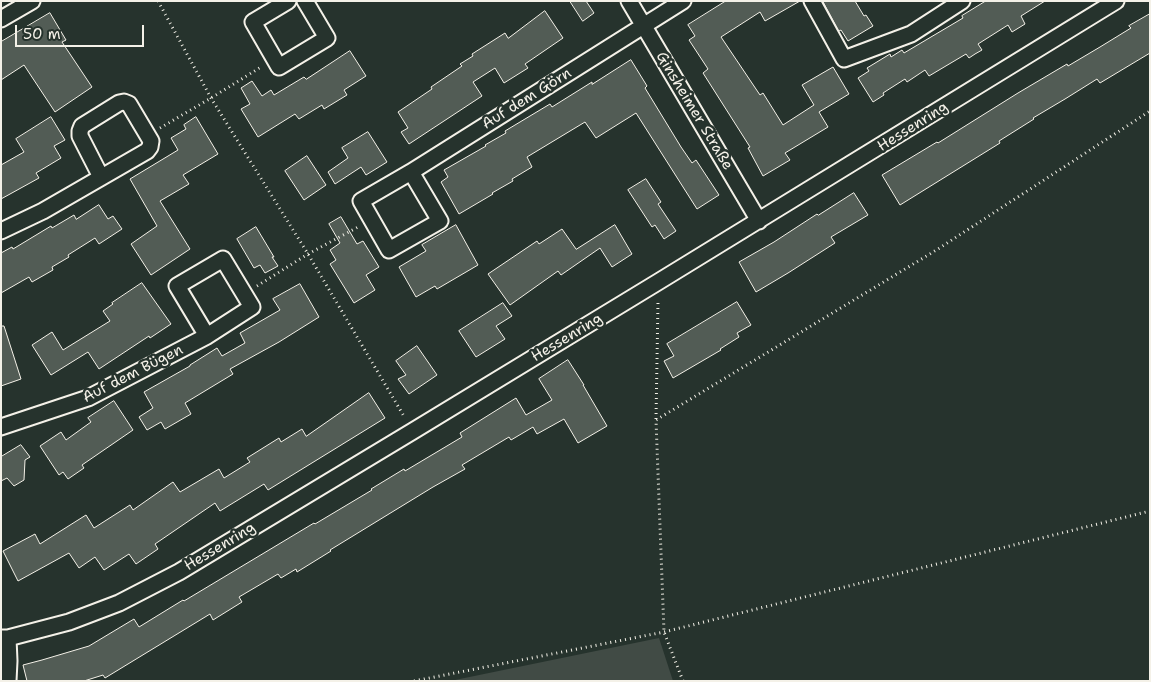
<!DOCTYPE html>
<meta charset="utf-8">
<style>
body{margin:0}
#map{position:relative;width:1151px;height:682px;overflow:hidden;background:#26332d;font-family:"Shantell Sans",sans-serif}
canvas{display:block}
.frame{position:absolute;inset:0;border:2px solid #f4f1e8;pointer-events:none}
.scale{position:absolute;left:15px;top:25px;width:129px;height:22px;box-sizing:border-box;border:2px solid #f4f1e8;border-top:0;padding-left:6px;font-size:15px;line-height:18px;white-space:nowrap;color:#f4f1e8;-webkit-text-stroke:4px #26332d;paint-order:stroke}
</style>
<div id="map">
<canvas width="1151" height="682"></canvas>
<div class="frame"></div>
<div class="scale">50 m</div>
</div>
<script>
const c = document.querySelector('canvas').getContext('2d');
c.lineJoin = 'round';
function paint(path, color) { c.fillStyle = color; c.fill(path, 'evenodd'); }
function trace(path, color, width, dash) { c.strokeStyle = color; c.lineWidth = width; c.lineCap = dash ? 'butt' : 'round'; c.setLineDash(dash || []); c.stroke(path); }
function label(font, color, halo, rows, align = 'center') {
  c.font = font + ' "Shantell Sans",sans-serif'; c.lineWidth = 5; c.setLineDash([]); c.textBaseline = 'middle'; c.strokeStyle = halo; c.fillStyle = color; for (const [text, x, y, turn = 0] of rows) {
    c.save(); c.translate(x, y); c.rotate((+turn || 0) * Math.PI / 180); c.textAlign = isNaN(turn) ? turn : align; if (halo) c.strokeText(text, 0, 0); c.fillText(text, 0, 0); c.restore();
  }
}
const green = new Path2D(`
 M659 638 673 681H450Z`);
const building = new Path2D(`
 M570 1H586L594 13 583 21Z
 M726 1H800L765 21 760 12 721 37 760 95 763 93 783 125 814 105 802 85 833 67 849 94 819 112 828 127 785 153 790 160 763 176 748 148 750 147 703 73 708 69 689 40 695 36 688 25Z
 M823 1H855L864 16 866 15 873 26 848 41 841 30 839 31Z
 M986 1H1045L1021 16 1025 24 1012 32 1008 25 978 44 982 50 975 54 969 58 966 54 929 76 925 70 907 82 905 79 883 93 884 95 873 102 858 78 869 71 867 68 890 54 891 57 902 50 904 53 963 18 962 16Z
 M545 11 563 38 525 64 528 68 504 83 495 68 473 82 482 96 409 144 401 132 408 128 398 112 432 89 431 87 462 66 460 64 473 56 472 54 505 33 508 38Z
 M50 13 66 40 62 42 92 87 55 112 24 65 1 80V42Z
 M1150 14V53L1100 83 1097 79 1065 99 1033 118 1034 119 999 141 1000 143 900 205 882 175 937 142 938 143 1018 93 1067 64 1068 66 1100 47 1131 28 1129 26Z
 M350 51 366 76 344 90 347 95 324 109 322 105 299 119 295 114 258 137 241 109 250 104 241 88 252 81 262 96 271 90 274 95 304 77 306 79Z
 M631 60 647 86 645 88 681 147 692 163 696 160 719 195 697 209 636 113 596 138 585 122 527 157 532 167 512 179 513 181 492 193 493 194 459 214 441 182 448 177 444 170 486 146 485 145 506 133 505 131 550 104 552 107 592 82V84Z
 M51 117 65 140 54 146 61 158 36 173 39 178 1 199V165L24 152 16 139Z
 M196 117 218 154 183 175 189 184 160 201 190 249 151 275 131 244 157 226 130 179 178 150 171 138 186 129 184 125Z
 M368 132 387 162 366 175 361 167 335 184 328 172 348 158 342 148Z
 M307 156 326 185 304 200 285 171Z
 M646 179 661 202 658 204 676 231 664 239 655 225 652 227 628 190Z
 M854 193 868 215 831 237 835 243 788 273 756 292 739 262 774 242 817 214 818 215Z
 M99 205 108 219 113 216 122 229 99 244 95 238 68 255 69 257 52 267 53 270 32 282 29 277 1 293V253L12 247 13 249 51 226 52 228 74 215 76 219Z
 M341 217 357 244 363 241 379 267 366 275 375 290 354 303 330 264 336 260 330 250 340 243 329 224Z
 M456 225 478 265 437 289 435 286 416 297 399 267 426 251 422 245Z
 M615 225 632 254 612 267 600 248 561 275 558 271 510 305 488 274 537 241 539 244 562 229 576 249Z
 M256 227 274 257H272L278 266 265 273 260 265 254 268 237 239Z
 M142 283 171 324 150 338 149 336 99 369 88 352 51 375 32 345 52 332 63 350 110 321 103 311 113 304 112 303Z
 M300 284 319 317 279 342 230 369 233 374 185 403 191 414 165 429 161 422 147 430 139 417 153 408 144 392 190 366V365L217 348 222 356 245 343 240 333 280 310 273 299Z
 M737 302 751 325 737 333 739 337 720 349 721 350 673 378 664 361 674 356 667 344Z
 M503 303 512 316 496 326 505 339 476 357 459 331Z
 M1 326H4L21 379 1 386Z
 M417 346 437 375 409 394 398 379 406 375 396 361Z
 M568 360 584 385H583L607 426 578 443 564 419 537 434 533 427 511 440 509 437 462 465 465 469 433 487 330 550 331 551 297 572 296 569 281 578 278 574 239 597 242 602 213 620 210 614 105 678 103 675 84 681H27L23 665 42 660 89 646 134 619 139 627 183 600 184 601 314 523 315 524 372 490 371 489 404 469 405 471 462 437 460 433 516 398 526 415 552 400 539 379Z
 M369 393 385 418 268 490 264 484 220 511 215 503 155 544 158 549 136 564 129 554 104 570 95 557 79 568 69 553 18 581 3 551 35 534 40 544 86 515 94 528 130 505 133 510 173 482 180 492 219 469 224 478 250 462 247 458 279 438 281 442 302 429 306 436Z
 M114 401 133 430 82 465 84 468 68 479 63 472 59 475 40 446 61 432 66 440 91 422 88 418Z
 M21 445 30 457 25 460 24 480 14 486 7 478 1 481V457Z`);
const path = new Path2D(`
 M158 1 211 98 308 254 405 418
 M160 128 211 98 261 67
 M257 286 308 254 360 226
 M656 419 658 301
 M414 681 664 632 1150 511
 M683 681 664 632 656 420 938 249 1150 111`);
const street = new Path2D(`
 M288 1 253 22 279 67 327 38 305 1
 M629 1 759 221
 M812 1 844 59 911 34 962 1
 M1 19 32 1
 M411 172 440 221 389 250 361 201 411 172 683 1
 M1 231 43 211 147 151 150 147 151 141 129 104 124 102 119 103 82 126 80 131V136L101 177
 M1 427 88 398 207 336 252 307 223 259 177 286 207 336
 M1 638H8L69 622 119 603 179 572 413 431 658 282 1116 1
 M8 681 9 661 8 638`);
const streetNames = [
 ["Auf dem Görn",527,99,-32],
 ["Ginsheimer Straße",694,111,59],
 ["Hessenring",913,127,-32],
 ["Hessenring",567,338,-31],
 ["Auf dem Bügen",133,374,-27],
 ["Hessenring",220,547,-31]
];
paint(green, '#414b45');
paint(building, '#525c55');
trace(building, '#f4f1e8', 1);
trace(street, '#f4f1e8', 19);
trace(path, '#f4f1e8', 3, [1, 4]);
trace(street, '#26332d', 15);
label('15px', '#f4f1e8', '#26332d', streetNames);
</script>
